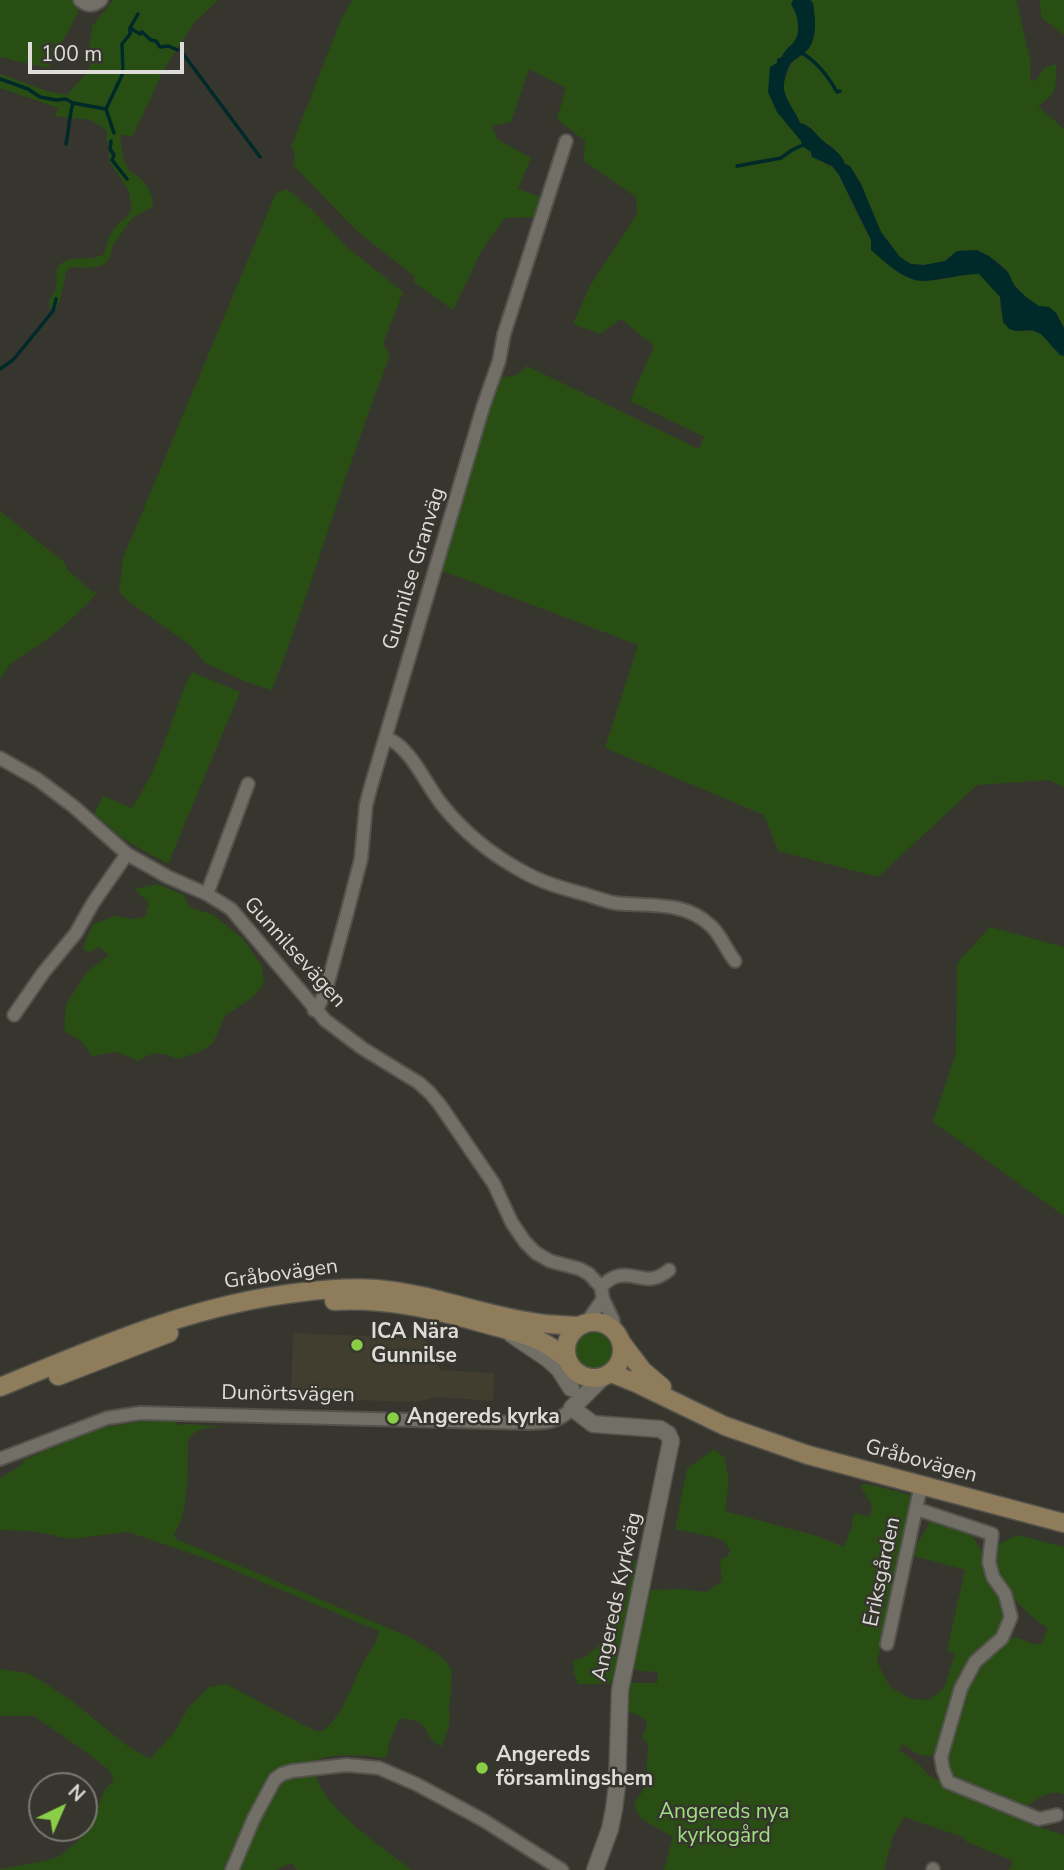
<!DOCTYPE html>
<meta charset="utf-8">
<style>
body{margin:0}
#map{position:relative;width:1064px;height:1870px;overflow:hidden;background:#37362e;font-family:"Nunito Sans",sans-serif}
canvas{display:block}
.north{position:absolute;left:28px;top:1772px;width:70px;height:70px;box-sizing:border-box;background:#37362e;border:2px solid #797872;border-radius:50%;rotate:44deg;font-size:19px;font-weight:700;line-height:28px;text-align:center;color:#dddcd8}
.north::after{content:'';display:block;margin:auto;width:24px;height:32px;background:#8ace47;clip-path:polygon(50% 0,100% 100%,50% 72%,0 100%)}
.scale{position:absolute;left:28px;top:42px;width:156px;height:32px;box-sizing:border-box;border:4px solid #dddcd8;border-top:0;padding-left:9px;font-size:21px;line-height:24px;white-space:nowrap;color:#dddcd8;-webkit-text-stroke:5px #37362e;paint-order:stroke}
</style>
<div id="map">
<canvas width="1064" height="1870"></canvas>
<div class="north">N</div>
<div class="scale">100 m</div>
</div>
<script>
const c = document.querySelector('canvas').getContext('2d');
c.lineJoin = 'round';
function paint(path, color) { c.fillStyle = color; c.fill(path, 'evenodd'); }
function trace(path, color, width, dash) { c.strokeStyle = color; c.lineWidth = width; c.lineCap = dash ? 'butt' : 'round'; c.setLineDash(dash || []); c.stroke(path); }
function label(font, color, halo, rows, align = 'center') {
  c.font = font + ' "Nunito Sans",sans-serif'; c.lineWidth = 5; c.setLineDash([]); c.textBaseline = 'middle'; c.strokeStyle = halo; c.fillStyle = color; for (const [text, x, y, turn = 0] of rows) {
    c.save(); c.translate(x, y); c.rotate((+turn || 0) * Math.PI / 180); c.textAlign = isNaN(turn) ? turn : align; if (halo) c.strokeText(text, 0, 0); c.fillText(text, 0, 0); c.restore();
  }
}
const built = new Path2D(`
 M293 1333 407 1338 412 1337 426 1340 440 1370 494 1373 493 1401 438 1397 416 1402 291 1398Z`);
const green = new Path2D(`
 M0 0H74L78 5V13L48 68 0 57Z
 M113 0H218L194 23 163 71 133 136 120 135 123 158 129 171C143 177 153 191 153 207L132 218 113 245 109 260 101 266 87 268 70 267 66 272 60 300 54 311 50 308 49 301 56 289 57 267C73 252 88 263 104 254L110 234 120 222 128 216 132 207 128 189 110 163 106 130 91 120 54 116 59 108 0 88V74C24 82 43 92 67 95L85 75 90 66 91 59 89 49 92 26Z
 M352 0H793L791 4 797 16 798 31 794 43 789 46 774 66 786 123 811 152 828 166H832L839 175C855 207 879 275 919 280 937 283 960 274 979 273L1000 297V309L1016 331C1043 329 1044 335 1060 354L1064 356V787L1049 780 977 785 878 877 778 851 764 815 605 748 638 645 440 570 499 378 517 375 527 366 699 449 704 437 630 401 654 346 621 319 600 334 573 324 590 286 637 214 636 197 584 161 585 141 557 119 566 88 529 69 511 122 492 126 497 139 531 158 518 189 541 197 537 217 505 218 482 250 453 310 414 282 415 277 357 231 293 165 295 152 291 147 341 20Z
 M810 0H1016L1031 63 1030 80 1036 81 1044 68 1056 64C1057 84 1057 95 1038 106L1064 129V328L1056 313 1039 307 1026 297 1014 285 1008 272 998 262 977 250 957 251 945 261 924 265 911 264 900 257 881 232 861 184 850 166 845 164 833 147 825 143 807 125 800 123 784 92V83L792 62 802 56 804 51 809 48 815 28 813 3Z
 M1040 0H1064V35L1041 17Z
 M287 189 309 207 347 247 403 292 383 344 390 355C347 465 315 579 272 690L244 681 205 663 190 645 129 602 119 592 123 558 276 193Z
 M0 511 64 562 67 569 92 592 99 590 88 603 65 625 42 643 10 664 0 679Z
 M192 672 240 692 168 864 125 840 94 814 103 796 132 808C144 789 154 770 162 749 172 723 179 697 192 672Z
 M157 884 184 895 189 907 213 915 242 938 262 966 264 983 254 996 225 1016 213 1043 199 1052 178 1059C162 1053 155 1050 139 1061L116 1052 92 1056 82 1042 64 1030 66 1004 87 972 109 955 99 947 88 953 83 948 92 925 114 916 133 919 145 917 149 903 134 889Z
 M990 927 1064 947V1216L933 1122 956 1053 957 963Z
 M571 1351a22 22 0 1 1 44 0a22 22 0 1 1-44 0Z
 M173 1420 179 1425 189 1424 223 1427C208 1428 197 1426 188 1440 187 1472 190 1507 174 1535L176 1539 407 1636C418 1643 448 1656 451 1670 453 1675 450 1702 449 1708 449 1714 451 1719 449 1725 448 1732 444 1739 442 1746 419 1737 436 1719 399 1719L390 1740 386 1758C361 1755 339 1753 315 1760 315 1765 315 1771 316 1776 323 1808 386 1850 412 1870H297L292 1863 275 1870H0V1869L45 1861 60 1856 77 1842 95 1821 99 1805 104 1791 114 1779 108 1769 82 1749 34 1716H0V1669L27 1673 45 1683 72 1701 126 1745 150 1759 176 1730 188 1708 209 1687 226 1684 305 1726 317 1731H323C344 1713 350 1689 362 1665 368 1653 377 1645 379 1631L210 1560 128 1532 71 1539 31 1531 0 1530V1478L23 1464 24 1460 97 1429 143 1421Z
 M714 1449 724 1457 729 1479 725 1511 817 1536 844 1547 852 1526 854 1513 870 1517 872 1505 861 1487 864 1483 910 1495 913 1503 877 1662 890 1687 911 1699 929 1700 944 1688 955 1654 947 1651 965 1570 911 1555 932 1518 973 1536C982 1554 1009 1598 1005 1618 1003 1628 992 1638 986 1645L938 1753C923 1760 915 1752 902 1744L899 1750 919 1764 929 1776 1045 1829 1064 1835V1870H1009L1013 1861 967 1842 963 1837 904 1817 893 1836 884 1870H664L673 1837 640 1818 634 1804 646 1786 648 1744 642 1737 647 1727 646 1720 636 1714 623 1711 626 1683H657L658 1672 641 1671 631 1667V1661L651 1590 680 1589 707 1592 722 1581 720 1560 727 1557 730 1551 725 1542 714 1537 675 1529 687 1469Z
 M1018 1535 1064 1547V1795C1049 1787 1036 1801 1023 1809L951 1777 946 1758 954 1724 973 1673 1004 1639 1019 1638 1032 1644H1042L1048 1628C1031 1619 1003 1590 997 1571 995 1561 996 1553 999 1544Z
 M635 1559 640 1562 613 1678 609 1684H578L574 1673 573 1660C582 1660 585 1657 592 1651 623 1627 627 1595 635 1559Z`);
const water = new Path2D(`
 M793 0H810L813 3C815 17 817 32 811 45 807 53 797 57 791 63 787 68 783 82 784 89 785 100 796 112 800 123 810 125 815 133 822 140 831 148 841 152 845 164L850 166 861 184 881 232 900 257 911 264 924 265 945 261 957 251 977 250 989 256 1008 272 1014 285 1026 297 1039 306 1049 307 1056 313 1064 328V356L1060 355 1041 334 1032 330 1016 331 1009 329 1003 322 1000 297 979 274C960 274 942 280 923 281 904 281 885 262 871 250V240L839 175 832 166 812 157 811 152 802 146 801 141 777 112 768 92 770 67 777 63V59L782 57C785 49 788 49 793 43 803 33 797 13 791 4Z`);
const stream = new Path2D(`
 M130 28 140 34 142 32 151 40 156 41 160 47 168 46 178 50
 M802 53C817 62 828 76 837 92L840 91
 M184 55 260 157
 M0 79 28 89 40 97 56 100 66 99 73 103 106 109
 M114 133 106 109 123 73 122 44 130 34V28L138 14
 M111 141 110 149 114 155 112 160 127 179
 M66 144C69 131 69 116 73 103
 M737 166 781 158 792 150 803 145
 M0 369 13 360 53 311 56 299`);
const minor = new Path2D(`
 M80 0C88 7 93 6 101 0
 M386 738C411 746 426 786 443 806 464 832 491 854 520 870 540 882 562 888 584 894 594 897 605 901 615 903 649 907 684 900 711 926 721 935 726 950 735 961
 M0 758 37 779 73 806 127 854 168 877 207 894 231 909 325 1020 362 1048 419 1083 430 1093 440 1105 494 1184 512 1223 525 1242 536 1253 550 1261 580 1269 589 1274 601 1287 603 1299 613 1320 614 1331
 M207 894 248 784
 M314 1010 319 1005 326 990 347 913 361 859 366 805 371 786 483 407 499 361 504 334 566 141
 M14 1015 43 973 76 933 93 903 127 854
 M601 1287C605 1283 609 1279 615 1277 636 1270 647 1289 669 1270
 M586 1323 603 1299
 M0 1459 107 1418 140 1413 528 1423C545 1423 560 1422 572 1408
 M917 1509 992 1534 989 1562 993 1577 1005 1594 1011 1617 1002 1638 975 1662 961 1688 941 1757 943 1769 948 1782 1039 1819 1057 1815
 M887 1644 921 1485
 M232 1870 254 1818 275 1779 282 1774 292 1771 347 1765 379 1768 416 1784 483 1820 562 1870
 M933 1870V1869`);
const tertiary = new Path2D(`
 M511 1334 548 1359 559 1369 571 1388
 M595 1870 610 1829 614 1809 617 1785 620 1690 671 1441 668 1434 660 1429 593 1424 572 1408 603 1377`);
const secondary = new Path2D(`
 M334 1301C385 1298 433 1309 482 1323 503 1329 525 1333 544 1343 552 1347 559 1353 566 1358
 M566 1350a28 28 0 1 1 56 0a28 28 0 1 1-56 0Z
 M621 1342 643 1371 662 1387
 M611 1373 636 1383 725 1426 808 1455 1064 1523
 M58 1376 169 1333
 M0 1387C100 1346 194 1304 303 1292 327 1289 352 1287 377 1289 432 1294 479 1314 532 1322 548 1325 564 1325 580 1326`);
const markers = [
 [357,1345,7,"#8ace47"],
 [393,1418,7,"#8ace47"],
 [482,1768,7,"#8ace47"]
];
const streetNames = [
 ["Gunnilse Granväg",415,569,-73],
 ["Gunnilsevägen",294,953,48],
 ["Gråbovägen",281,1275,-8],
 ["Dunörtsvägen",288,1395,1],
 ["Gråbovägen",921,1462,15],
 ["Eriksgården",883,1572,-78],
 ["Angereds Kyrkväg",618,1597,-78]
];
const poiNames = [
 ["ICA Nära",371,1333],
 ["Gunnilse",371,1357],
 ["Angereds kyrka",407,1418],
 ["Angereds",496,1756],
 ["församlingshem",496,1780]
];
const parkNames = [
 ["Angereds nya",724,1813],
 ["kyrkogård",724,1837]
];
paint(built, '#413e30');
paint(green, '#294e14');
paint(water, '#002929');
trace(stream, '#002929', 3.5);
trace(minor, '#54524c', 16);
trace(tertiary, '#54524c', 19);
trace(secondary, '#54524c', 21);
trace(minor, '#716f66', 12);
trace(tertiary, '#716f66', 16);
trace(secondary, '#8e7c5b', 18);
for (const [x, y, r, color] of markers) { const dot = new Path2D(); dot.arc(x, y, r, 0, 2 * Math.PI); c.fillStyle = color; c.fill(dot); trace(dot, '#37362e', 2.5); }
label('21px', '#dddcd8', '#37362e', streetNames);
label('bold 21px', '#dddcd8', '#37362e', poiNames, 'left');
label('21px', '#9fde82', '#37362e', parkNames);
</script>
